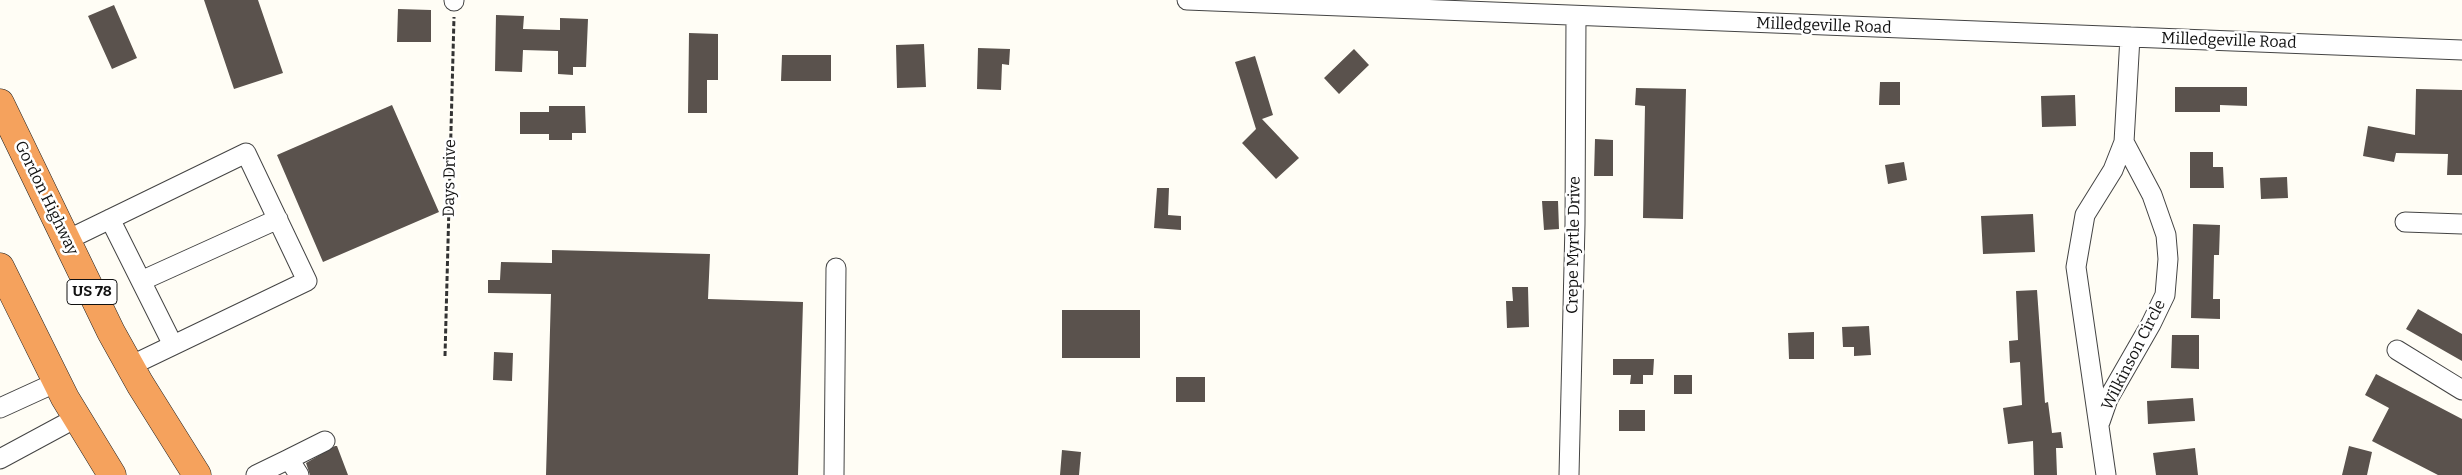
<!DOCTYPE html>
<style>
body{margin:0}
canvas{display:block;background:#fffdf5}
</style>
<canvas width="2462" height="475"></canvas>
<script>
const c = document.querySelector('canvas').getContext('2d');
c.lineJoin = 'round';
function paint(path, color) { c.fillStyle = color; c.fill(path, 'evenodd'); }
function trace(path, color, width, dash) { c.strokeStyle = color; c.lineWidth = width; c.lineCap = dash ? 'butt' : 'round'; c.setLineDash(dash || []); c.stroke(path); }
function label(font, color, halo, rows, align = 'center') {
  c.font = font + ' Bitter,serif'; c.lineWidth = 5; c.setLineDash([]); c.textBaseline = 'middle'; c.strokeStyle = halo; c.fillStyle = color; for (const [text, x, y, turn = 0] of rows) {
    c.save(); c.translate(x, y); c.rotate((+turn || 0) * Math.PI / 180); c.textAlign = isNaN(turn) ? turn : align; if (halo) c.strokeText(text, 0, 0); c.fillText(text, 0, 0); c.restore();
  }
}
const building = new Path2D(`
 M204 0H258L283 73 234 89Z
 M114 5 137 58 112 69 88 16Z
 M398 9 431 10V42H397Z
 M496 15 524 16 523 29 560 30V18L588 19 586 67H573V75L558 74V51L523 50 522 72 495 71Z
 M689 33 718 34V80H707V113H688Z
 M924 44 926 87 897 88 896 45Z
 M978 48 1010 49 1009 65 1002 64 1001 90 977 89Z
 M1354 49 1369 65 1339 94 1324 78Z
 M782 55H831V81H781Z
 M1255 56 1273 115 1262 119 1299 158 1276 179 1242 143 1256 129 1235 62Z
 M1880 82H1900V105H1879Z
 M2175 87H2247V106L2220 105V112H2175Z
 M1636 88 1686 89 1683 219 1643 218 1645 106 1635 105Z
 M2416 89 2462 90V175H2447L2448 154 2396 153 2394 162 2363 156 2368 126 2415 135Z
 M2075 95 2076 126 2042 127 2041 96Z
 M392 105 439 212 323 262 277 155Z
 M549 106H585L586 133H572V140H549V134H520V112H549Z
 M1595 139 1613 140V176H1594Z
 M2190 152H2213V167H2223L2224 188H2190Z
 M1904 162 1907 180 1888 184 1885 165Z
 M2287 177 2288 198 2261 199 2260 178Z
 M1157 188H1169L1168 215 1181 216V230L1154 228Z
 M1542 201H1558L1559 229 1544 230Z
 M2033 214 2035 252 1983 254 1981 216Z
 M2193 224 2220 225 2219 255H2214L2213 299H2220V319L2191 318Z
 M552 250 710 254 708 299 803 302 798 475H546L551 294 488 293V280H500L501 262 552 263Z
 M1512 287H1528L1529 327 1507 328 1506 301H1513Z
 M2037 290 2045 403 2048 402 2052 433 2061 432 2063 448H2056L2057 475H2034L2033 441 2008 444 2003 408 2022 405 2020 362 2010 363 2009 341 2018 340 2016 291Z
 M2418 309 2462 334V361L2406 329Z
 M1062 310H1140V358H1062Z
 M1869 326 1871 355 1854 356V347H1843L1842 327Z
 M1814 332V359H1789L1788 333Z
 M2172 335H2199V369L2171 368Z
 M494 352 513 353 512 381 493 380Z
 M1613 359H1654L1653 375H1643V384H1630L1631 375H1613Z
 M2376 374 2462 419V475H2438L2372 441 2389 408 2365 395Z
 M1674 375H1692V394H1674Z
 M1176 377H1205V402H1176Z
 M2193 398 2195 421 2148 424 2147 401Z
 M1619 410H1645V431H1619Z
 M335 446H337L348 475H310L306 463Z
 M2349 446 2372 452 2367 475H2342Z
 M2195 448 2198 475H2156L2153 453Z
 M1062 450 1081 452 1079 475H1060Z`);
const path = new Path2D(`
 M445 356 454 17`);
const minor = new Path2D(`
 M1187 0 2462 50
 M454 1V0
 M110 219 173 345
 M2405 222 2462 224
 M67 240 246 153 307 281 130 366
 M141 281 278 219
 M2397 350 2462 390
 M0 408 57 382
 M2100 422 2108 399 2151 324 2165 295 2168 259 2166 235 2152 195 2124 142
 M0 459 76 418
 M289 459 325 441
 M256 475 289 459 299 475
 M834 475 836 268
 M1569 475 1575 224 1576 16
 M2106 475 2076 267 2085 215 2113 170 2124 142 2130 37`);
const highway = new Path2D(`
 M0 103 111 332 140 384 197 475
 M0 267 65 398 112 475`);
const shields = [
 [92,292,50]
];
const shieldNames = [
 ["US 78",92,292]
];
const streetNames = [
 ["Milledgeville Road",1824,26,2],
 ["Milledgeville Road",2229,41,2],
 ["Days Drive",450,178,-89],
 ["Gordon Highway",46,198,64],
 ["Crepe Myrtle Drive",1574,245,-89],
 ["Wilkinson Circle",2134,355,-63]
];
paint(building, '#5a524d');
trace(minor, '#444', 21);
trace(highway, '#222', 29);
trace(path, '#333', 3, [5, 2.5]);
trace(minor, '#fff', 19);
trace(highway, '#f5a25d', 28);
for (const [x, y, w] of shields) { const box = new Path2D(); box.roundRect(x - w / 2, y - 12.5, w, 25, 4); c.fillStyle = '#fff'; c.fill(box); trace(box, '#111', 1); }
label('bold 15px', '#111', null, shieldNames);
label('16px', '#111', '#fff', streetNames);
</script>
